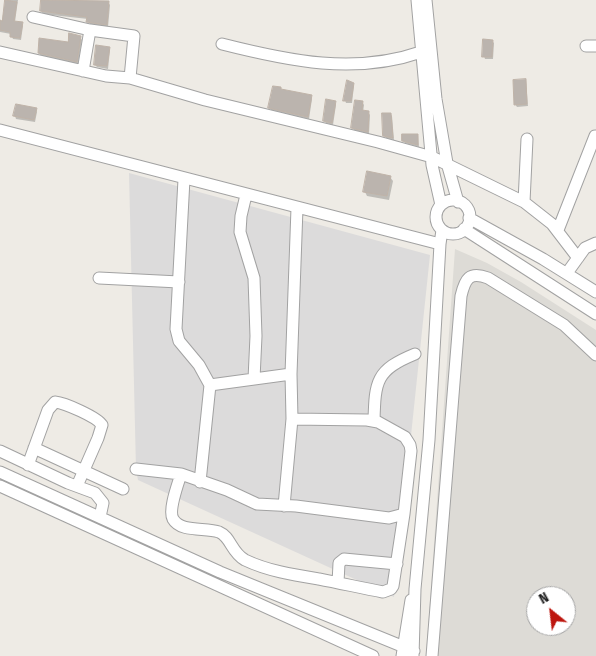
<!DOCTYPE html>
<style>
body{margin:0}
#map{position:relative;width:596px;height:656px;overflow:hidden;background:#eeebe5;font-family:"Fira Sans Condensed",sans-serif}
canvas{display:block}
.north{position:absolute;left:526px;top:586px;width:50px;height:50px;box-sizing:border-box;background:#fff;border:1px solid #a5a5a5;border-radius:50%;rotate:331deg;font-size:14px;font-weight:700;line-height:20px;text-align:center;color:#1e1e1e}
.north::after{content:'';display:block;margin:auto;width:18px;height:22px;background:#bd160e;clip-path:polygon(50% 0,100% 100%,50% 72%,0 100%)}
</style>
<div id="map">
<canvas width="596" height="656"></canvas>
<div class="north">N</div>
</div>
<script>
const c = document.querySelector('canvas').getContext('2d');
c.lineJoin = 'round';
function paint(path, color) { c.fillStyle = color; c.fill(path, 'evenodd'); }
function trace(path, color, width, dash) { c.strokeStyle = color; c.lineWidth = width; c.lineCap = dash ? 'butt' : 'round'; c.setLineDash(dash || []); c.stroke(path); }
const residential = new Path2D(`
 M129 173 430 255 394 597 138 480 136 469Z`);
const airport = new Path2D(`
 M455 249 487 263 521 282 596 330V656H426ZM536 596H566V626H536Z`);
const shadow = new Path2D(`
 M7 0H18L15 22 22 23 23 26 21 40 13 39 11 34 0 32V22H3Z
 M42 0 108 2 110 5 108 27 90 24 88 19 43 14 41 11Z
 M80 37 82 40 78 64 41 56 39 53 69 43Z
 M492 41 494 43 493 59H485L484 56Z
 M109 48 110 50 108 69 97 67 95 65Z
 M526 80 528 106 517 107 515 104Z
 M353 84 354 86 352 103H346L345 100Z
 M282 91 311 96 312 99 309 119 271 110 270 108Z
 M335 102 336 105 333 125 326 123 324 121Z
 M362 102 364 105 363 112H368L370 115 369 134 354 130 352 127Z
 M36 109 37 112 35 122 16 119 15 116Z
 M390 114 392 116 394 140 386 138 384 135Z
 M418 135 419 147 405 143 403 140Z
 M390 177 393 181 389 200 367 196 365 192Z`);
const building = new Path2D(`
 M5 0 17 2 14 21 23 22 20 38 10 37V32L0 30V20L2 21Z
 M41 0 109 1 107 25 86 22 87 17 40 11Z
 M69 33 81 36 77 62 38 53 39 38 68 42Z
 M483 39 493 40 492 57H482Z
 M96 45 110 47 107 66 94 65Z
 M526 79 527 104 514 105 513 80Z
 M347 80 354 83 351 101H343Z
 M273 86 281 87V89L312 95 308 117 268 108Z
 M326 99 336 101 332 123 323 121Z
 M355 100 363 101 362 110 369 111 368 132 351 128Z
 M16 104 37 108 34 120 13 116Z
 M382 113H391L393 138 383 136Z
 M402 134H418V145L402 141Z
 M367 171 391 176 387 196 363 192Z`);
const minor = new Path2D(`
 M417 0 432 165 441 205
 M426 0 436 99 447 163 458 202
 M33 17 90 30
 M222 44C289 61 355 75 421 52
 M586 46H596
 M0 52 106 76 130 78 205 100 378 142 432 157 524 202 552 224 578 258
 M83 71 90 30 134 36 130 78
 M0 130 440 244
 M184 179 176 329 179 341 199 365 210 385 200 482
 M246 195 241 216 240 232 254 278 256 336 254 379
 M436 217a17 17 0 1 1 34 0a17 17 0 1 1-34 0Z
 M524 202 527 139
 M469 218 543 259 596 292
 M464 229 596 314
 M558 230 595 136H596
 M567 273 585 248 596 243
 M99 278 179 282
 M210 385 291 374 297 208
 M374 421C375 381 376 370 415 354
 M34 448 123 489
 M0 451 68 483 95 493 103 503 100 517
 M28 465 48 410 55 402C65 403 97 417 102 425L98 438 77 486
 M136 469 181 474 227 490 257 504 296 506 389 518 404 514 411 451 410 445 405 437 378 422 367 420 292 419
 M0 472 220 572 414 651
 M181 474C178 484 168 510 173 519 181 533 206 527 219 532 231 537 231 552 245 560 268 571 294 575 319 579 340 583 362 588 383 592L391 589 393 586 404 514
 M0 486 373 656
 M284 506 292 419 291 374
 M338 583 339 563 344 559 397 564
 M402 656 411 600
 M413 656 415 589 429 440 440 244 442 230
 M432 656 461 296C465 279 469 271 488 278L564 325 596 355`);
paint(residential, '#dcdbdb');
paint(airport, '#dddbd6');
paint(shadow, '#0003');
paint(building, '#bbb4ae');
trace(building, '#bfb3a8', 1);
trace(minor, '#a2a2a2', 13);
trace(minor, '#fff', 11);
</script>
